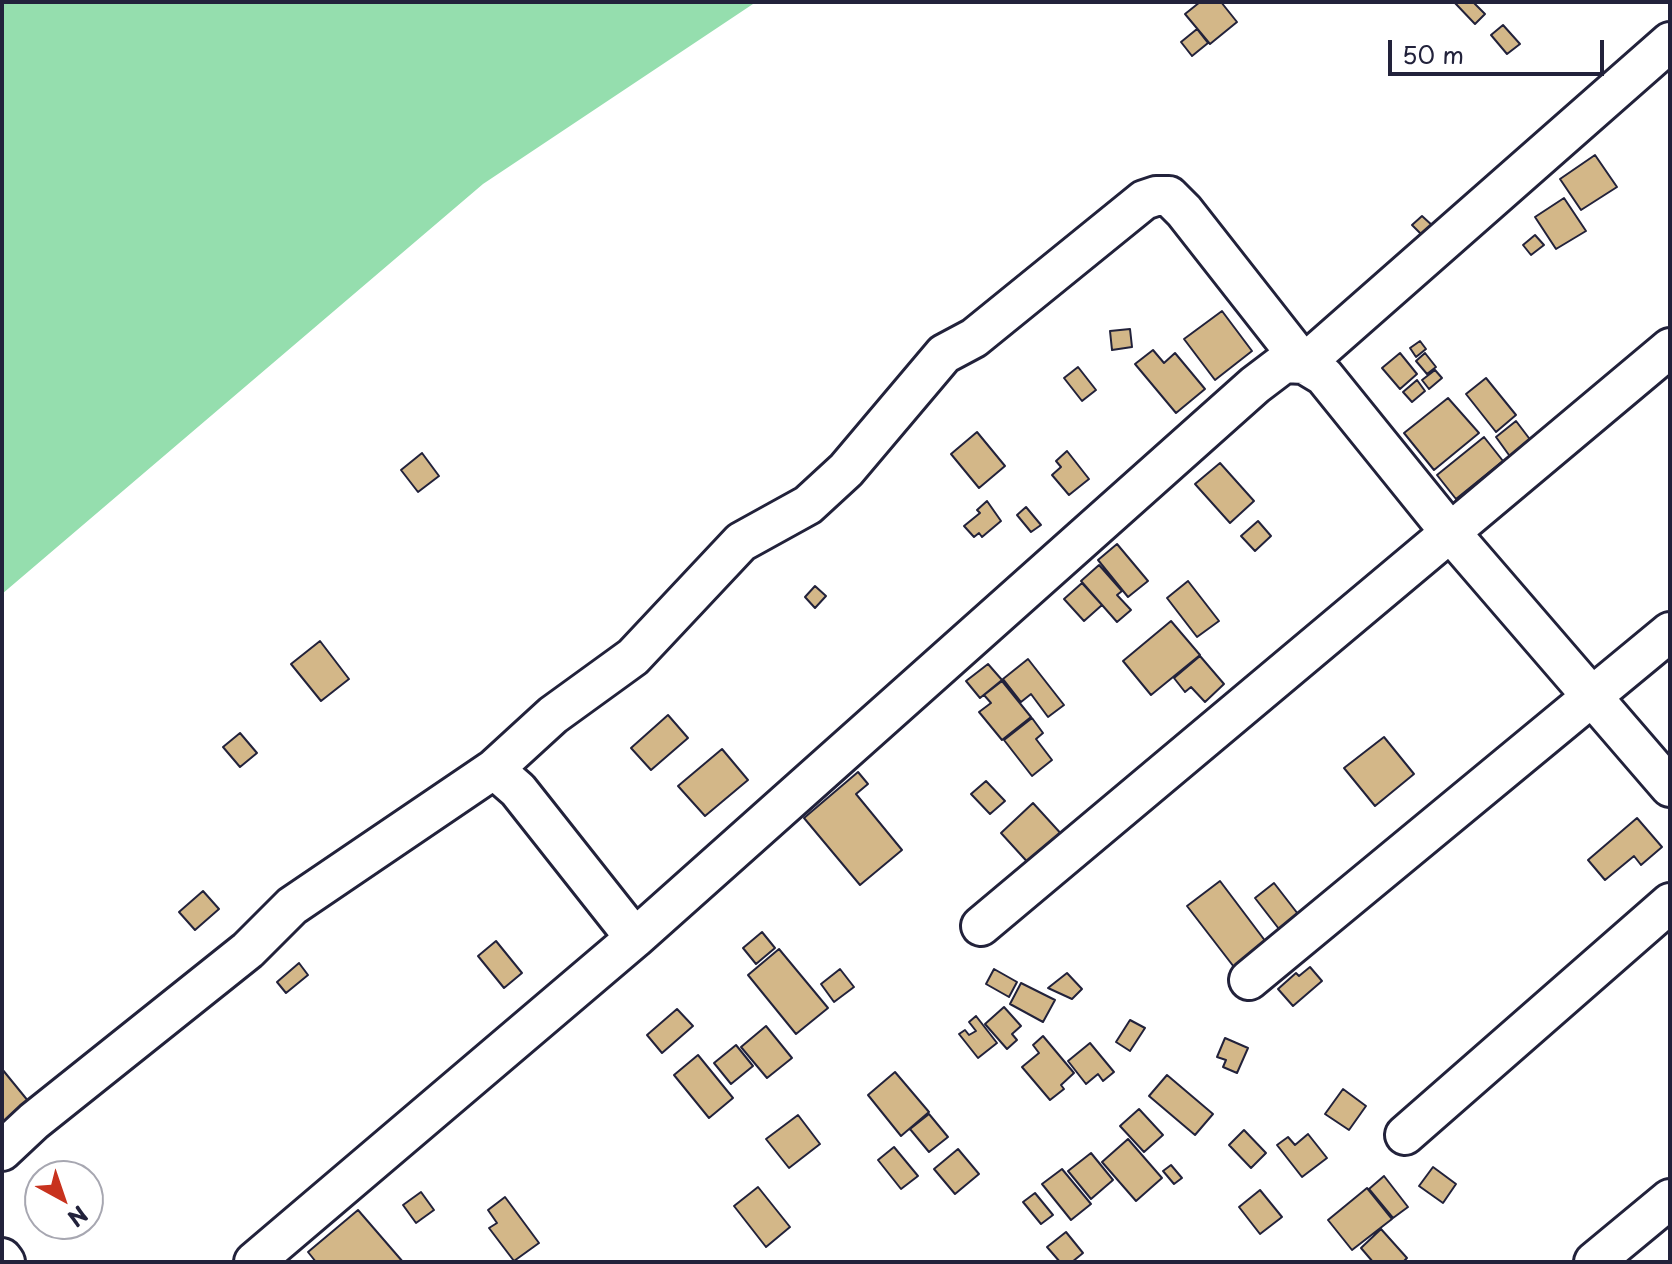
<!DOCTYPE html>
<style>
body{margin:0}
#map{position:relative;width:1672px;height:1264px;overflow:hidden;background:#fff;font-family:"Playpen Sans",sans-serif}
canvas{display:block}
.frame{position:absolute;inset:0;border:4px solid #22223b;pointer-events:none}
.north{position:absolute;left:24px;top:1160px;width:80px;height:80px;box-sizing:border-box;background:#fff;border:2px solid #a7a7b1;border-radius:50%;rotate:140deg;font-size:22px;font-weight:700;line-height:32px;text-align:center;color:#22223b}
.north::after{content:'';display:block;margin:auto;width:28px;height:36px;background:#c8321e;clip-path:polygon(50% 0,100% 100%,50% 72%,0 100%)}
.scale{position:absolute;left:1388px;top:40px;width:216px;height:36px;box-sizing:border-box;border:4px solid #22223b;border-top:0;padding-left:10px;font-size:24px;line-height:28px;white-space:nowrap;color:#22223b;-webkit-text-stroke:6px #fff;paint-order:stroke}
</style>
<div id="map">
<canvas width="1672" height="1264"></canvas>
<div class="frame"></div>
<div class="north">N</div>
<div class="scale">50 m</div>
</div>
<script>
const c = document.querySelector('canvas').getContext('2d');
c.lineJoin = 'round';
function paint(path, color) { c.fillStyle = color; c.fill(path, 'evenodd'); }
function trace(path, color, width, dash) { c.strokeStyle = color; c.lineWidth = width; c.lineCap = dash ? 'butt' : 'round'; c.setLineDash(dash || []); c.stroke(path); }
const green = new Path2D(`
 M2 2H756L483 184 2 594Z`);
const building = new Path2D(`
 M1200 2H1221L1237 22 1210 44 1185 14Z
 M1454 2H1473L1485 14 1475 24Z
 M1503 25 1520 44 1507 54 1491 35Z
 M1197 29 1208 43 1192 56 1181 42Z
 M1595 155 1617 187 1581 210 1560 179Z
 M1564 198 1586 231 1556 249 1535 217Z
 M1422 216 1434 227 1424 237 1412 225Z
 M1535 235 1544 245 1531 255 1523 245Z
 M1222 311 1252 351 1215 380 1184 339Z
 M1130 329 1132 347 1112 350 1110 331Z
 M1420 341 1426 349 1416 357 1410 348Z
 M1153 350 1164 363 1175 353 1205 389 1176 413 1135 364Z
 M1400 353 1417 374 1400 389 1382 368Z
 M1425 353 1436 367 1427 374 1416 361Z
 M1078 367 1096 390 1082 401 1064 378Z
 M1435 370 1442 378 1429 389 1422 380Z
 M1486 378 1516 415 1496 432 1466 394Z
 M1417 380 1425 391 1412 402 1403 392Z
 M1448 398 1479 433 1434 470 1404 433Z
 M1516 421 1535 446 1514 462 1496 437Z
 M977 432 1005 466 979 488 951 454Z
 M1484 437 1503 461 1456 499 1437 475Z
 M1067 451 1089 479 1069 495 1052 475 1061 467 1056 461Z
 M422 453 439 476 418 492 401 470Z
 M1220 463 1254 501 1230 523 1195 484Z
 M987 501 1001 521 982 537 979 533 974 537 964 526 980 513 977 510Z
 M1026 507 1041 525 1031 532 1017 515Z
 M1258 521 1271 536 1255 551 1241 536Z
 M1117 544 1148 581 1128 597 1098 560Z
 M1099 565 1122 591 1117 595 1131 610 1117 622 1081 581Z
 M1188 581 1219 621 1197 637 1167 598Z
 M1082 583 1102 605 1084 621 1064 599Z
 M815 586 826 596 815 608 805 597Z
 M1171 621 1200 655 1151 695 1123 661Z
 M320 641 349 679 321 701 291 664Z
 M1200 656 1224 684 1205 702 1191 687 1185 692 1174 678Z
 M1028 659 1064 705 1048 717 1031 694 1021 702 1003 679Z
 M988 664 1002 680 980 698 966 681Z
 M1002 681 1031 717 1002 740 979 712 991 703 984 695Z
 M668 715 688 738 651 770 631 748Z
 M1032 718 1043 733 1036 739 1052 760 1032 776 1004 740Z
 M240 733 257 753 240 767 223 747Z
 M1384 737 1414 774 1375 806 1344 768Z
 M722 749 748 780 705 816 678 786Z
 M858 772 868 784 856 794 902 850 860 885 804 818Z
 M986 781 1005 801 990 814 971 794Z
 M1033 803 1064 837 1032 867 1001 833Z
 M1637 818 1662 847 1641 865 1634 856 1605 880 1588 860Z
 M1220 881 1266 942 1234 967 1187 906Z
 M1274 883 1298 914 1279 929 1255 898Z
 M203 891 219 909 195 930 179 912Z
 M762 932 775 948 756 964 743 948Z
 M496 941 522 973 504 988 478 956Z
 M779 949 828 1008 796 1034 748 975Z
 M299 963 308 975 286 993 277 982Z
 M1310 967 1322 981 1293 1006 1278 989 1296 973 1299 976Z
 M840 969 854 987 834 1002 821 984Z
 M994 969 1017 982 1009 997 986 984Z
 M1067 973 1082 989 1072 999 1048 988Z
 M1021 983 1055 1000 1043 1022 1010 1004Z
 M1004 1007 1021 1026 1012 1034 1017 1040 1007 1049 985 1024Z
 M677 1009 693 1026 662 1053 647 1035Z
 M976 1016 997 1043 978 1058 959 1034 965 1030 969 1035 976 1031 969 1022Z
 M1130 1020 1145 1028 1130 1051 1116 1042Z
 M766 1026 792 1058 767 1078 741 1047Z
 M1043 1036 1074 1073 1061 1085 1064 1089 1050 1100 1022 1067 1039 1053 1033 1045Z
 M1225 1038 1248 1048 1237 1073 1223 1067 1226 1060 1217 1057Z
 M1090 1043 1114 1072 1103 1081 1098 1074 1086 1084 1068 1061Z
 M736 1045 753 1066 731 1084 714 1063Z
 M698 1055 733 1098 709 1118 674 1075Z
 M2 1069 33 1107 2 1132Z
 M895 1072 929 1112 901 1136 868 1095Z
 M1167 1075 1213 1114 1195 1135 1149 1096Z
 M1343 1089 1366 1106 1349 1130 1325 1114Z
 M1139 1109 1163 1135 1144 1152 1120 1126Z
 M929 1114 948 1137 929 1152 910 1129Z
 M798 1115 820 1144 789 1168 766 1139Z
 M1244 1130 1266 1153 1251 1168 1229 1145Z
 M1308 1134 1327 1158 1302 1177 1277 1145 1288 1137 1295 1145Z
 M1128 1139 1162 1178 1136 1201 1102 1162Z
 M894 1147 918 1176 901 1189 878 1160Z
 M958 1149 979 1174 955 1194 934 1169Z
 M1091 1153 1113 1180 1091 1199 1068 1171Z
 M1171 1165 1182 1178 1174 1184 1163 1171Z
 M1433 1167 1456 1184 1443 1203 1419 1186Z
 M1062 1169 1091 1204 1071 1220 1042 1184Z
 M1384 1176 1408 1207 1393 1218 1369 1189Z
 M758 1187 790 1227 766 1247 734 1206Z
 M1367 1188 1392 1219 1352 1250 1328 1220Z
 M1260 1190 1282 1217 1260 1234 1239 1207Z
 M421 1192 434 1210 416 1223 403 1205Z
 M1035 1193 1053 1215 1041 1224 1023 1202Z
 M505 1197 539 1243 514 1261 489 1228 497 1223 488 1210Z
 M358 1210 403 1262H316L308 1252Z
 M1381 1229 1407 1258 1403 1262H1373L1361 1248Z
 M1066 1232 1083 1253 1072 1262H1060L1047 1247Z`);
const minor = new Path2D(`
 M494 769 518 790 635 938
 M981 926 1670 348
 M1249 980 1670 632
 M1405 1135 1670 903
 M2 1151 34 1121 248 950 292 906 494 769 553 715 633 657 741 542 808 505 846 470 944 354 974 338 1144 200 1156 196H1169L1184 211 1304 364 1670 42
 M2 1258 5 1262
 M254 1262 635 938 1255 385 1284 363 1304 364 1324 376 1450 532 1670 787
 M1594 1262 1670 1199`);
paint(green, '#95deae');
paint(building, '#d3b788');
trace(building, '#22223b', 2);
trace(minor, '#22223b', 44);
trace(minor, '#fff', 38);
</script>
